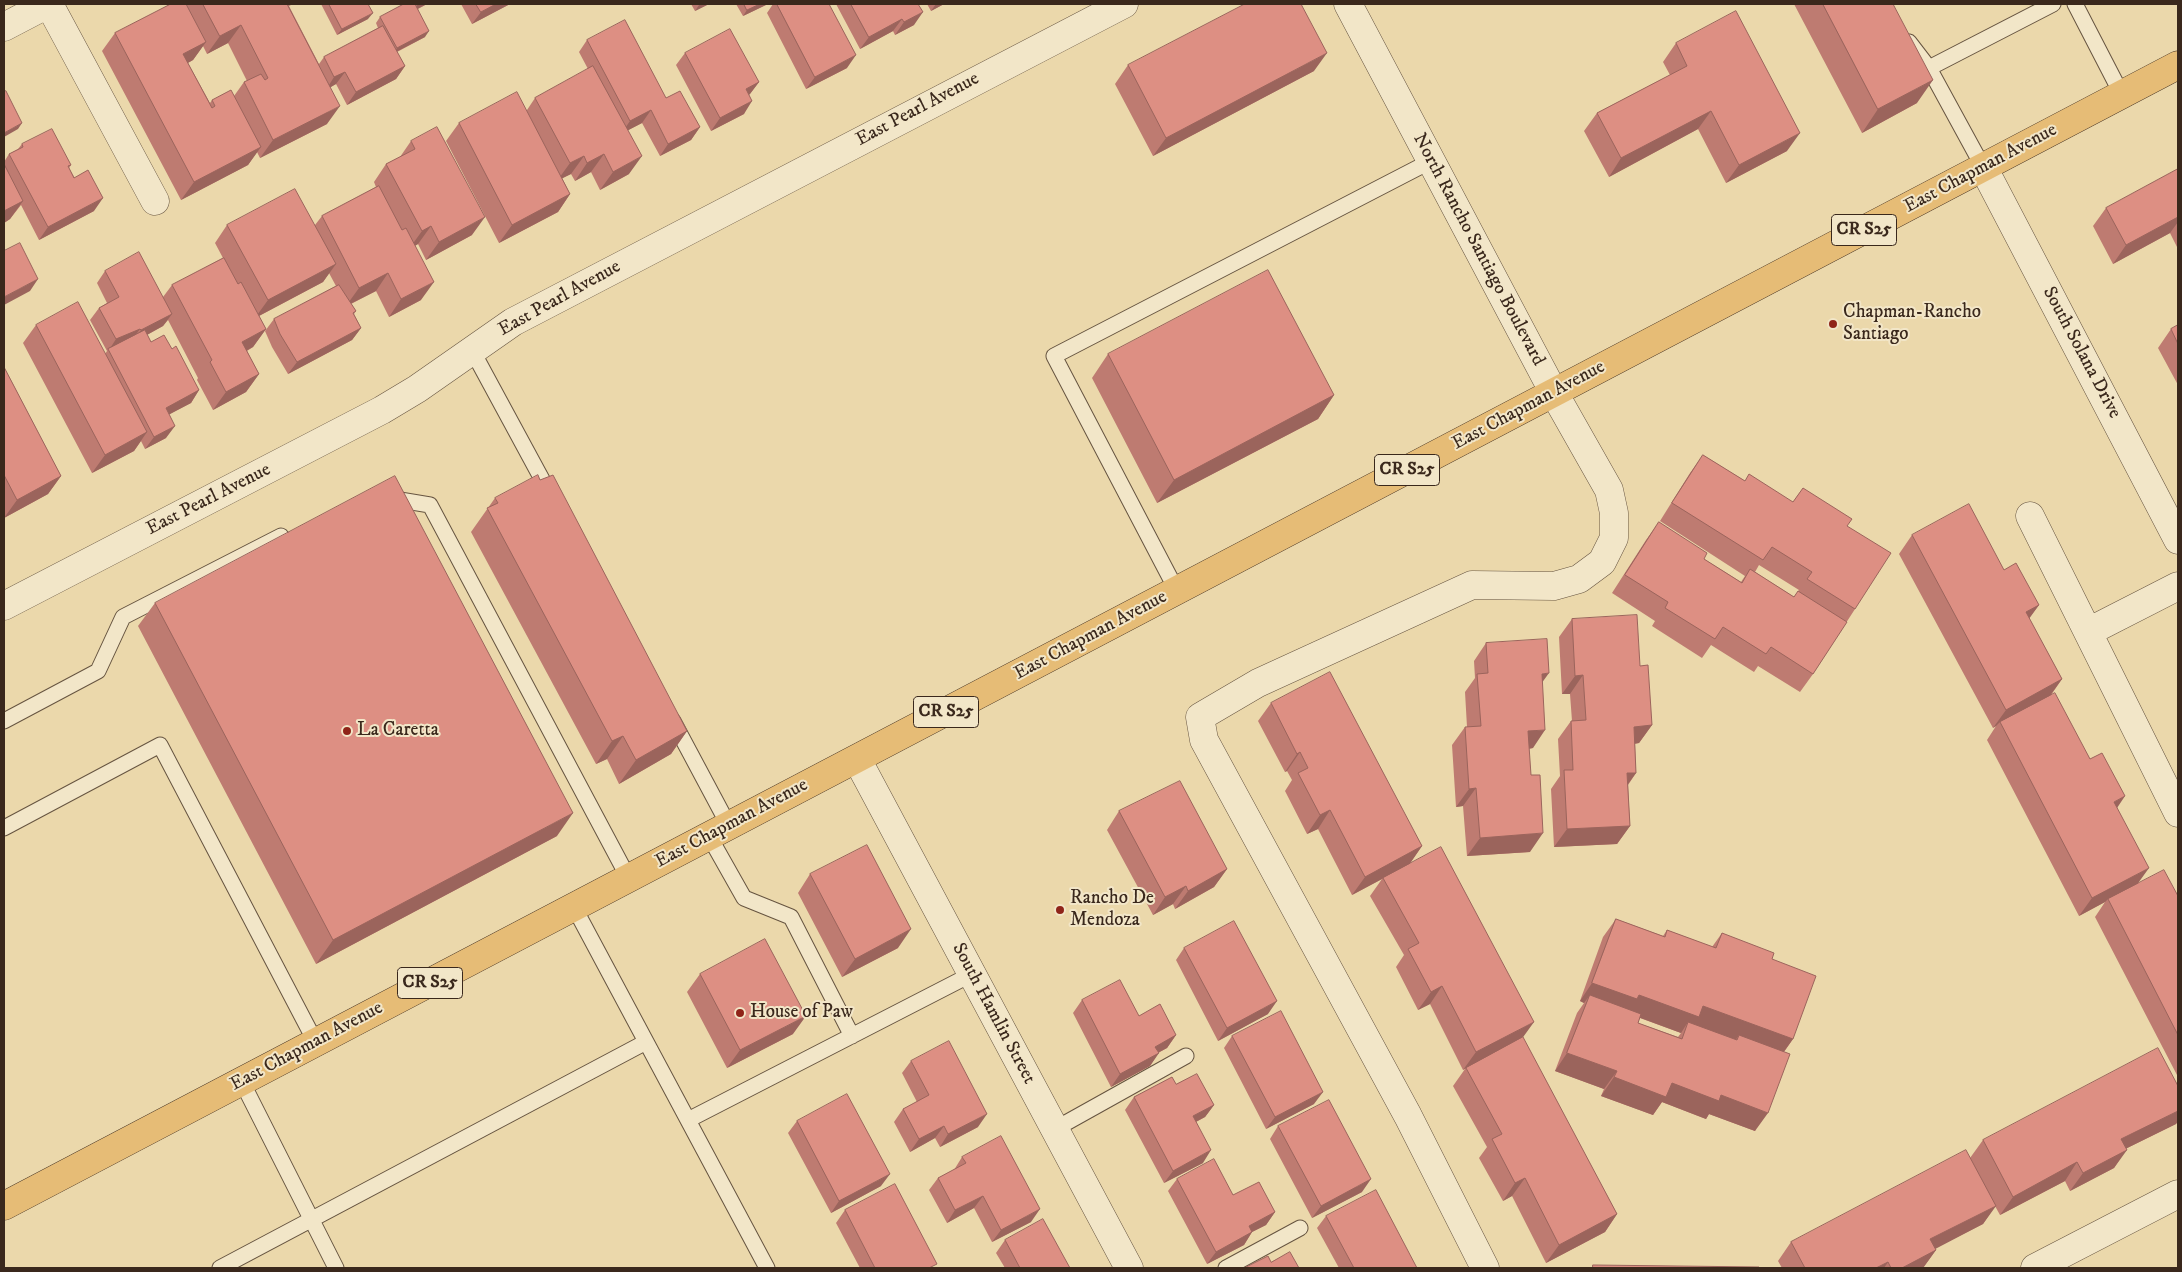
<!DOCTYPE html>
<style>
body{margin:0}
#map{position:relative;width:2182px;height:1272px;overflow:hidden;background:#ebd8ab;font-family:"IM FELL DW Pica",serif}
canvas{display:block}
.frame{position:absolute;inset:0;border:5px solid #3a281c;pointer-events:none}
</style>
<div id="map">
<canvas width="2182" height="1272"></canvas>
<div class="frame"></div>
</div>
<script>
const c = document.querySelector('canvas').getContext('2d');
c.lineJoin = 'round';
function trace(path, color, width, dash) { c.strokeStyle = color; c.lineWidth = width; c.lineCap = dash ? 'butt' : 'round'; c.setLineDash(dash || []); c.stroke(path); }
function paint(path, color) { c.fillStyle = color; c.fill(path, 'evenodd'); }
function label(font, color, halo, rows, align = 'center') {
  c.font = font + ' "IM FELL DW Pica",serif'; c.lineWidth = 4; c.setLineDash([]); c.textBaseline = 'middle'; c.strokeStyle = halo; c.fillStyle = color; for (const [text, x, y, turn = 0] of rows) {
    c.save(); c.translate(x, y); c.rotate((+turn || 0) * Math.PI / 180); c.textAlign = isNaN(turn) ? turn : align; if (halo) c.strokeText(text, 0, 0); c.fillText(text, 0, 0); c.restore();
  }
}
const service = new Path2D(`
 M2075 4 2122 95
 M1909 42 1929 68 1983 167
 M1929 68 2053 4
 M472 350 551 496
 M388 498 430 505 629 879
 M1177 591 1054 356 1431 161
 M4 721 98 671 123 617 281 536
 M673 721 729 826
 M4 828 160 745 316 1043
 M709 836 744 898 791 917 852 1036
 M574 907 767 1268
 M242 1082 336 1268
 M688 1120 972 974
 M1055 1129 1186 1056
 M220 1268 646 1042
 M1226 1268 1300 1228`);
const minor = new Path2D(`
 M49 4 155 201
 M4 27 48 4
 M1983 167 2178 540
 M2030 516 2178 813
 M4 606 382 410 417 389 513 322 1124 4
 M2088 632 2178 586
 M857 759 1129 1268
 M1485 1268 1408 1116 1204 740 1200 717 1258 683 1472 585 1554 586 1579 579 1602 562 1614 538V513L1609 490 1554 393
 M2035 1268 2178 1194`);
const tertiary = new Path2D(`
 M1348 4 1554 393`);
const primary = new Path2D(`
 M4 1206 2178 65`);
const wall = new Path2D(`
 M171 4H293L289 6 319 64 324 57 378 28 376 23 380 17 404 4H427L418 9 425 37 397 52 405 66 396 79 347 105 336 84 330 87 327 124 260 158 257 152 248 165 181 200 102 51 115 33ZM228 43 247 81 244 82 234 96 212 100 210 103 188 63 193 60 203 46 207 54Z
 M321 4H368V19L337 35Z
 M461 4H510L472 24Z
 M691 4H709L695 11Z
 M736 4H768L743 16Z
 M773 4H829L847 68 806 89 767 13Z
 M836 4H918L914 25 895 35 893 31 860 49Z
 M927 4H944L931 11Z
 M1794 4H1893L1917 103 1862 133Z
 M587 40 666 98 700 127 691 140 660 156 642 123 628 130 629 174 600 190 591 172 575 181 571 174 562 178 570 194 558 212 499 243 446 141 459 123 527 110 535 98 588 69 579 52Z
 M1676 43 1787 151 1726 183 1698 129 1609 177 1584 131 1597 113 1670 75 1663 62Z
 M685 53 759 82 749 95 744 114 711 131 676 65Z
 M1128 65 1314 71 1153 156 1115 84Z
 M411 141 472 235 426 260 418 244 415 246 421 300 389 317 376 291 351 304 356 311 354 314 361 328 352 340 288 374 272 347 265 331 274 319 336 286 329 273 323 282 259 316 266 329 253 347 247 351 259 374 246 392 213 410 197 380 198 378 168 320 163 326 147 335 151 342 172 349 199 390 191 403 169 414 166 438 145 449 141 441 134 451 92 473 23 343 36 325 105 354 107 351 90 320 99 308 107 303 97 283 105 271 163 297 172 285 223 258 215 243 227 225H315L322 216 376 187 374 182 386 164 400 157Z
 M22 144 71 165 69 168 94 211 39 240 21 205 10 219 4 223V162L9 154 18 149Z
 M2178 169V249L2170 233 2113 264 2093 226 2106 208Z
 M2178 325V385L2158 348 2171 329Z
 M1108 354 1334 395 1318 419 1157 503 1092 378Z
 M4 367 61 476 48 494 4 518Z
 M1703 455 1745 481 1793 502 1803 488 1847 526 1855 609 1813 674 1800 692 1758 666 1754 672 1711 645 1702 658 1652 626 1655 621 1612 593 1646 540 1659 522 1704 559 1741 582 1745 576 1660 521 1690 473ZM1759 565 1799 590 1794 597 1755 572Z
 M495 498 687 731 671 754 619 784 607 759 596 764 471 532Z
 M1912 535 2004 570 2039 605 2029 618 2062 679 2051 695 2090 759 2117 808 2138 883 2178 896V1074L2177 1075 2095 917 2105 902 2079 916 1987 740 1996 726 1993 728 1899 554Z
 M155 603 557 836 316 964 138 626Z
 M1572 619 1640 666 1652 725 1639 743 1635 744 1636 773 1628 785 1630 826 1617 844 1554 847 1551 789 1560 776 1558 739 1571 721H1572L1570 694H1562L1559 637Z
 M1486 643 1542 683 1533 748 1529 749 1530 852 1467 856 1463 806 1456 807 1452 745 1465 727H1467L1465 692 1475 678 1474 661Z
 M1271 703 1422 846 1410 863 1523 1038 1617 1214 1605 1232 1546 1263 1512 1196 1503 1201 1479 1158 1487 1147 1453 1086 1465 1069 1463 1070 1430 1004 1418 1010 1396 967 1404 955 1370 896 1382 879 1352 895 1318 829 1307 834 1285 791 1292 780 1287 771 1285 772 1258 721Z
 M1119 811 1227 869 1214 887 1175 909 1173 904 1153 915 1107 830Z
 M810 874 898 948 842 977 798 893Z
 M1616 919 1663 936 1667 930 1712 947 1722 933 1772 959 1793 1039 1784 1052 1755 1131 1709 1114 1706 1119 1662 1102 1653 1115 1601 1096 1604 1089 1555 1071 1577 1013 1584 1003 1580 1001 1603 937ZM1640 1018 1681 1033 1678 1037 1638 1023Z
 M1184 948 1268 1014 1218 1041 1176 960Z
 M700 974 793 1034 727 1068 687 992Z
 M1082 1000 1139 1016 1176 1035 1167 1048 1158 1053 1150 1066 1111 1087 1073 1013Z
 M1232 1036 1314 1104 1266 1129 1224 1048Z
 M911 1061 978 1127 940 1147 935 1138 910 1152 894 1122 903 1109 917 1102 902 1073Z
 M1176 1084 1214 1105 1205 1117 1196 1122 1203 1163 1164 1183 1125 1110 1134 1097Z
 M2178 1086V1121L2176 1124 2127 1148 2114 1168 2070 1191 2065 1181 2000 1215 1995 1206 1983 1224 1935 1248 1936 1250 1923 1268H1782L1778 1261 1791 1242 1970 1158 1983 1140Z
 M797 1121 881 1186 831 1213 788 1133Z
 M1278 1126 1362 1192 1312 1218 1270 1139Z
 M962 1157 1031 1222 992 1242 974 1208 947 1223 929 1190 938 1178 954 1170Z
 M1177 1179 1233 1195 1275 1212 1266 1225 1252 1232 1244 1245 1207 1264 1168 1191Z
 M845 1210 934 1268H860L836 1223Z
 M1326 1216 1417 1268H1339L1317 1228Z
 M1005 1240 1070 1268H1005L996 1253Z`);
const shadedWall = new Path2D(`
 M418 4H427L413 11Z
 M496 4H510L472 24 481 12Z
 M701 4H709L695 11 699 5Z
 M760 4H768L743 16 747 10Z
 M936 4H944L931 11Z
 M923 12 914 25 895 35 904 22Z
 M373 13 368 19 337 35 342 29Z
 M902 19 893 31 860 49 869 37Z
 M241 25 228 43 207 54 220 36Z
 M429 31 425 37 392 54 397 48Z
 M206 42 193 60 171 72 183 54Z
 M1327 53 1314 71 1153 156 1166 138Z
 M856 55 847 68 806 89 815 77Z
 M405 66 396 79 347 105 356 92Z
 M345 72 336 84 326 90 334 77Z
 M1933 80 1917 103 1862 133 1878 109Z
 M759 82 750 94 737 101 746 89Z
 M752 101 744 114 711 131 720 118Z
 M340 106 327 124 260 158 273 140Z
 M651 110 642 123 621 134 630 121Z
 M1711 111 1698 129 1609 177 1621 158Z
 M22 123 18 129 4 137V133Z
 M700 127 691 140 660 156 668 144Z
 M1800 133 1787 151 1726 183 1739 165Z
 M261 147 248 165 181 200 194 182Z
 M604 154 591 172 575 181 587 163Z
 M584 156 571 174 557 181 570 163Z
 M642 156 629 174 600 190 613 172Z
 M570 194 558 212 499 243 512 225Z
 M103 198 94 211 39 240 48 227Z
 M23 201 10 219 4 223V211Z
 M485 217 472 235 426 260 439 242Z
 M2178 217V222L2170 233 2113 264 2126 245Z
 M431 226 418 244 409 249 422 231Z
 M336 264 323 282 255 318 268 300Z
 M388 273 376 291 346 306 359 288Z
 M38 279 30 291 4 305V297Z
 M434 282 421 300 389 317 401 299Z
 M172 314 163 326 132 343 141 330Z
 M361 328 352 340 288 374 297 362Z
 M140 329 131 341 109 350 116 339Z
 M266 329 253 347 229 360 242 342Z
 M259 374 246 392 213 410 226 392Z
 M199 390 191 403 157 421 166 408Z
 M1334 395 1318 419 1157 503 1174 480Z
 M175 426 166 438 145 449 154 437Z
 M147 432 134 451 92 473 105 455Z
 M61 476 48 494 4 518 17 500Z
 M2039 605 2026 623V612Z
 M1549 673 1536 691 1542 674Z
 M1583 675 1570 694H1562L1575 676Z
 M2062 679 2049 697 2000 722 1996 726 1993 728 2006 710Z
 M1652 725 1639 743 1621 745 1634 727Z
 M1545 730 1533 748 1516 750 1528 731Z
 M687 731 671 754 619 784 636 760Z
 M623 736 607 759 596 764 612 741Z
 M1300 752 1287 771 1285 772 1297 754Z
 M1627 773H1636L1623 791Z
 M1476 788 1463 806 1456 807 1469 789Z
 M2125 796 2113 814 2114 802Z
 M1330 810 1318 829 1307 834 1320 815Z
 M573 813 557 836 316 964 333 940Z
 M1630 826 1617 844 1554 847 1567 829Z
 M1543 833 1530 852 1467 856 1480 838Z
 M1422 846 1409 865 1383 878 1382 879 1352 895 1365 877Z
 M2149 868 2136 886 2108 899 2105 902 2079 916 2092 898Z
 M1227 869 1214 887 1175 909 1188 891Z
 M1186 886 1173 904 1153 915 1165 897Z
 M911 929 898 948 842 977 855 959Z
 M1592 983 1639 995 1703 1006 1793 1039 1780 1057 1739 1035 1735 1041 1688 1022 1681 1033 1627 1013 1590 995 1584 1003 1580 1001Z
 M1442 986 1430 1004 1418 1010 1431 992Z
 M1277 1001 1268 1014 1218 1041 1227 1028Z
 M806 1016 793 1034 727 1068 740 1050Z
 M1534 1022 1521 1040 1466 1068 1463 1070 1476 1052Z
 M1176 1035 1167 1048 1146 1059 1155 1047Z
 M1159 1053 1150 1066 1111 1087 1120 1074Z
 M1567 1053 1617 1071 1604 1089 1555 1071Z
 M1614 1077 1672 1083 1721 1095 1768 1113 1755 1131 1709 1114 1706 1119 1662 1102 1653 1115 1601 1096Z
 M1323 1092 1314 1104 1266 1129 1275 1117Z
 M1214 1105 1205 1117 1184 1128 1193 1116Z
 M2178 1111V1121L2176 1124 2109 1157 2121 1139Z
 M987 1114 978 1127 940 1147 948 1134Z
 M944 1126 935 1138 910 1152 919 1139Z
 M1211 1150 1203 1163 1164 1183 1173 1171Z
 M2127 1150 2114 1168 2070 1191 2083 1173Z
 M2077 1162 2065 1181 2000 1215 2013 1197Z
 M890 1174 881 1186 831 1213 839 1201Z
 M1525 1178 1512 1196 1503 1201 1515 1183Z
 M1371 1179 1362 1192 1312 1218 1321 1206Z
 M983 1196 974 1208 947 1223 955 1210Z
 M1996 1206 1983 1224 1918 1258 1930 1239Z
 M1040 1209 1031 1222 992 1242 1001 1230Z
 M1275 1212 1266 1225 1240 1238 1249 1226Z
 M1617 1214 1605 1232 1546 1263 1559 1245Z
 M1252 1232 1244 1245 1207 1264 1216 1252Z
 M1936 1250 1923 1268H1902Z
 M1888 1262 1884 1268H1876Z`);
const building = new Path2D(`
 M171 4H186L206 42 183 54 212 108 215 106 212 100 231 90 261 147 194 182 115 33Z
 M203 4H287L340 106 273 140 244 82 261 74 265 80 268 78 241 25 220 36Z
 M329 4H368L373 13 342 29Z
 M404 4H415L429 31 397 48 380 17Z
 M476 4H496L481 12Z
 M744 4H760L747 10Z
 M777 4H829L856 55 815 77Z
 M851 4H918L923 12 904 22 902 19 869 37Z
 M1245 4H1301L1327 53 1166 138 1128 65Z
 M1823 4H1893L1933 80 1878 109Z
 M1736 11 1800 133 1739 165 1711 111 1621 158 1597 113 1687 66 1676 43Z
 M625 20 666 98 680 91 700 127 668 144 651 110 630 121 587 40Z
 M383 26 405 66 356 92 345 72 334 77 324 57Z
 M730 29 759 82 746 89 752 101 720 118 685 53Z
 M593 66 642 156 613 172 604 154 587 163 584 156 570 163 535 98Z
 M6 91 22 123 4 133V92Z
 M517 92 570 194 512 225 459 123Z
 M437 127 485 217 439 242 431 226 422 231 386 164 415 149 411 141Z
 M52 129 71 165 68 166 74 178 88 170 103 198 48 227 9 154 23 147 22 144Z
 M4 164 23 201 4 211Z
 M2178 169V217L2126 245 2106 208Z
 M379 186 402 230 406 228 434 282 401 299 388 273 359 288 322 216Z
 M295 189 336 264 268 300 227 225Z
 M20 243 38 279 4 297V251Z
 M139 252 172 314 141 330 140 329 116 339 99 308 119 297 105 271Z
 M224 258 238 284 241 282 266 329 242 342 259 374 226 392 210 362 212 360 172 285Z
 M1268 270 1334 395 1174 480 1108 354Z
 M339 285 356 311 353 313 361 328 297 362 280 334 274 319Z
 M78 302 147 432 105 455 36 325Z
 M2178 325V344L2171 329Z
 M145 330 151 342 164 335 172 349 176 346 199 390 166 408 175 426 154 437 108 349Z
 M4 367 61 476 17 500 4 475Z
 M1703 455 1745 481 1749 474 1793 502 1803 488 1852 519 1847 526 1891 553 1855 609 1807 579 1812 572 1772 547 1763 560 1672 503Z
 M538 475 540 480 553 475 687 731 636 760 623 736 612 741 487 508 498 503 495 498Z
 M395 476 573 813 333 940 155 603Z
 M1969 504 2004 570 2016 563 2039 605 2026 612 2062 679 2006 710 1912 535Z
 M1659 522 1707 553 1704 559 1742 583 1750 569 1794 597 1798 591 1847 622 1813 674 1771 647 1766 654 1723 627 1715 639 1665 608 1668 602 1625 575Z
 M1637 615 1640 666 1648 665 1652 725 1634 727 1636 773H1627L1630 826 1567 829 1564 770H1573L1571 721 1586 720 1583 675 1575 676 1572 619Z
 M1547 639 1549 673 1542 674 1545 730 1528 731 1531 775H1540L1543 833 1480 838 1476 788 1469 789 1465 727 1481 726 1477 674 1488 673 1486 643Z
 M1330 672 1422 846 1365 877 1330 810 1320 815 1298 773 1308 768 1300 752 1297 754 1271 703Z
 M2055 693 2090 759 2102 753 2125 796 2114 802 2149 868 2092 898 2000 722Z
 M1180 781 1227 869 1188 891 1186 886 1165 897 1119 811Z
 M867 845 911 929 855 959 810 874Z
 M1441 847 1534 1022 1476 1052 1442 986 1431 992 1408 949 1419 943 1383 878Z
 M2164 870 2178 896V1035L2108 899Z
 M1616 919 1665 937 1667 930 1716 948 1722 933 1774 953 1772 959 1816 976 1793 1039 1703 1006 1699 1017 1639 995 1637 999 1592 983Z
 M1234 921 1277 1001 1227 1028 1184 948Z
 M765 939 806 1016 740 1050 700 974Z
 M1120 980 1139 1016 1160 1004 1176 1035 1155 1047 1159 1053 1120 1074 1082 1000Z
 M1590 995 1641 1014 1638 1023 1682 1039 1688 1022 1737 1040 1739 1035 1790 1054 1768 1113 1721 1095 1719 1101 1672 1083 1666 1097 1614 1077 1617 1071 1567 1053Z
 M1281 1011 1323 1092 1275 1117 1232 1036Z
 M1523 1037 1617 1214 1559 1245 1525 1178 1515 1183 1492 1139 1502 1134 1466 1068Z
 M949 1041 987 1114 948 1134 944 1126 919 1139 903 1109 929 1095 911 1061Z
 M2158 1048 2178 1086V1111L2121 1139 2127 1150 2083 1173 2077 1162 2013 1197 1983 1140Z
 M1197 1074 1214 1105 1193 1116 1211 1150 1173 1171 1134 1097 1172 1077 1176 1084Z
 M847 1094 890 1174 839 1201 797 1121Z
 M1329 1100 1371 1179 1321 1206 1278 1126Z
 M1001 1136 1040 1209 1001 1230 983 1196 955 1210 938 1178 966 1163 962 1157Z
 M1966 1150 1996 1206 1930 1239 1936 1250 1902 1268H1891L1888 1262 1876 1268H1805L1791 1242Z
 M1214 1159 1233 1195 1259 1182 1275 1212 1249 1226 1252 1232 1216 1252 1177 1179Z
 M895 1184 937 1264 929 1268H875L845 1210Z
 M1376 1190 1417 1268H1354L1326 1216Z
 M1043 1219 1070 1268H1020L1005 1240Z
 M1290 1252 1299 1268H1244L1268 1256 1271 1262Z
 M1593 1265 1759 1267V1268H1593Z`);
const markers = [
 [1833,324,5,"#8f2418"],
 [347,731,5,"#8f2418"],
 [1060,910,5,"#8f2418"],
 [740,1013,5,"#8f2418"]
];
const shields = [
 [1864,230,65],
 [1407,470,65],
 [946,712,65],
 [430,983,65]
];
const shieldNames = [
 ["CR S25",1864,230],
 ["CR S25",1407,470],
 ["CR S25",946,712],
 ["CR S25",430,983]
];
const streetNames = [
 ["East Pearl Avenue",918,110,-28],
 ["East Chapman Avenue",1981,169,-28],
 ["North Rancho Santiago Boulevard",1478,250,62],
 ["East Pearl Avenue",560,299,-29],
 ["South Solana Drive",2081,353,62],
 ["East Chapman Avenue",1529,406,-28],
 ["East Pearl Avenue",209,500,-27],
 ["East Chapman Avenue",1091,636,-28],
 ["East Chapman Avenue",732,824,-28],
 ["South Hamlin Street",993,1014,62],
 ["East Chapman Avenue",307,1047,-28]
];
const poiNames = [
 ["Chapman-Rancho",1843,313],
 ["Santiago",1843,335],
 ["La Caretta",357,731],
 ["Rancho De",1070,899],
 ["Mendoza",1070,921],
 ["House of Paw",750,1013]
];
trace(service, '#665440', 17);
trace(minor, '#665440', 29);
trace(tertiary, '#665440', 29);
trace(primary, '#3a281c', 29);
trace(service, '#f2e6c8', 15);
trace(minor, '#f2e6c8', 28);
trace(tertiary, '#f2e6c8', 28);
trace(primary, '#e6bc76', 28);
paint(wall, '#be7b71');
paint(shadedWall, '#9b645c');
paint(building, '#dd8f83');
trace(building, '#9b645c', 1);
for (const [x, y, r, color] of markers) { const dot = new Path2D(); dot.arc(x, y, r, 0, 2 * Math.PI); c.fillStyle = color; c.fill(dot); trace(dot, '#f2e6c8', 2); }
for (const [x, y, w] of shields) { const box = new Path2D(); box.roundRect(x - w / 2, y - 15.5, w, 31, 4); c.fillStyle = '#f2e6c8'; c.fill(box); trace(box, '#3a281c', 1); }
label('bold 18px', '#3a281c', null, shieldNames);
label('19px', '#3a281c', '#f2e6c8', streetNames);
label('19px', '#3a281c', '#f2e6c8', poiNames, 'left');
</script>
